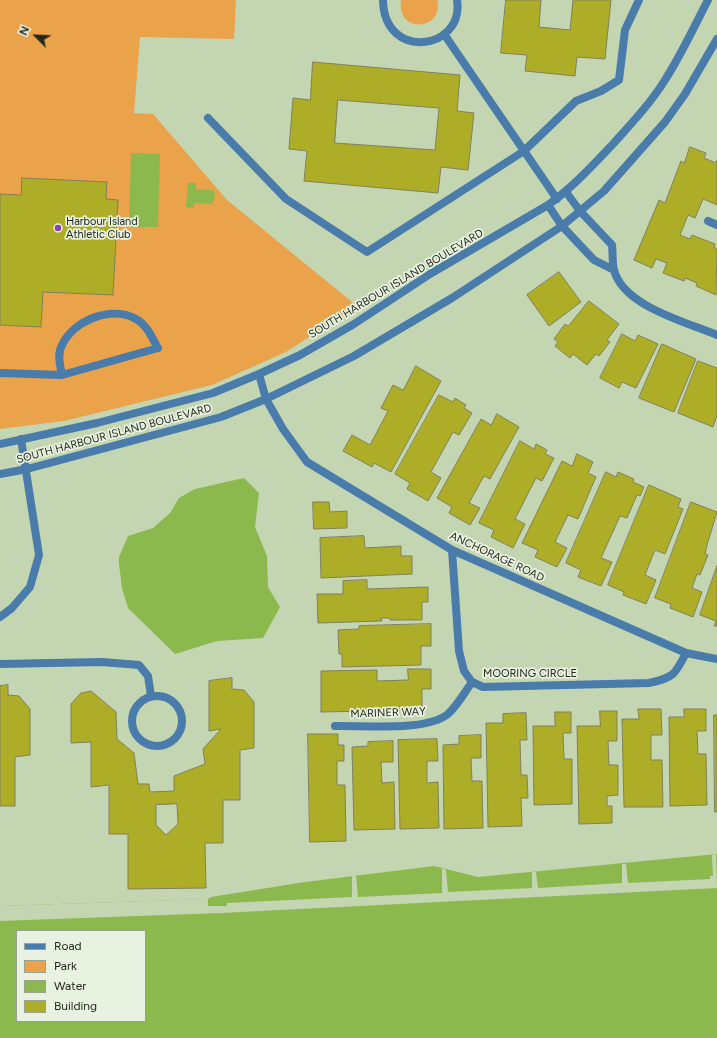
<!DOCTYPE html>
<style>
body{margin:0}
#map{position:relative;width:717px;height:1038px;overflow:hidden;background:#c4d5b2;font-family:Figtree,sans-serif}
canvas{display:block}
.legend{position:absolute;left:16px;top:930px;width:130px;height:92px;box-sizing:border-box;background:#e9f2e0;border:1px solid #99a191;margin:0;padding:5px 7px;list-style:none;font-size:12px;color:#22281b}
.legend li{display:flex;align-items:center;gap:8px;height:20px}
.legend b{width:20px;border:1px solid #99a191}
.north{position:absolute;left:16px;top:16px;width:40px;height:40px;-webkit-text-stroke:3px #e9f2e0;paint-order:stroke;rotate:294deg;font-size:11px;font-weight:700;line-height:16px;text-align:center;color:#22281b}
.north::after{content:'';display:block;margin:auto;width:14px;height:18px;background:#22281b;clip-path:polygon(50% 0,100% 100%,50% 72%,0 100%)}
</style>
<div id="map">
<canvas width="717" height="1038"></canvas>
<ul class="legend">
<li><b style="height:5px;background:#497bab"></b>Road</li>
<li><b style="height:11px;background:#eaa24b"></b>Park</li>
<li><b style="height:11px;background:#8bb94d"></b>Water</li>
<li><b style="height:11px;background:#aead27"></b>Building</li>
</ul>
<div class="north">N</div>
</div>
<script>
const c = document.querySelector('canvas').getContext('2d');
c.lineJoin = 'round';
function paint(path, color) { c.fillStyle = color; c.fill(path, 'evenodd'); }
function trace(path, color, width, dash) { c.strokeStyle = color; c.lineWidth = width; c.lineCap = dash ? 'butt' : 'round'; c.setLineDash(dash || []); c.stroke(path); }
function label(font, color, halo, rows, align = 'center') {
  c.font = font + ' Figtree,sans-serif'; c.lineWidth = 3.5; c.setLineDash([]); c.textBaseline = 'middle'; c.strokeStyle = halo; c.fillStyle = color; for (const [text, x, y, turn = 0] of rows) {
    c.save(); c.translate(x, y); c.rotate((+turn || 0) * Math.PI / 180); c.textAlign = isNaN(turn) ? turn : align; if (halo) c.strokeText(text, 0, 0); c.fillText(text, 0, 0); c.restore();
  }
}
const green = new Path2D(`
 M0 0H236L234 39 140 37 134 113 153 114 227 200 357 306 286 352 212 385 64 421 0 429Z
 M401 0H437C445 30 396 35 401 0Z`);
const water = new Path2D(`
 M131 153 160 154 158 227H129Z
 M188 183H196V189L212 190 215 192 214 201 211 204 194 203V208L186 207Z
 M244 478 259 493 255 527 267 556 268 587 280 607 263 638 217 641 175 654 128 608 122 588 119 564V557L128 536 153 528 170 513 179 498 195 489Z
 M717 854V1038H0V906L208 899 211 897 305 882 434 866 478 877ZM17 931H145V1021H17Z`);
const pier = new Path2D(`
 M716 854 717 888 221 913 0 921V906L208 899V906H227V903L352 897V876L356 875 358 897 442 893V868L446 870 448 892 532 888V872H536L538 888 622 883V864H626L628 883 710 879V876H713L712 855Z`);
const building = new Path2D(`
 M506 0H541L539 27 570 30 573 0H611L605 59 577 57 575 76 525 71 527 55 501 53Z
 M313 62 460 75 457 111 474 113 468 170 441 167 438 193 304 181 307 151 289 149 293 98 310 100ZM338 100 439 108 435 150 335 143Z
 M690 147 706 153 704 158 716 163 717 160V205L703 199 695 218 688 215 680 235 690 239 692 235 715 244 714 247 717 249 716 295 696 286 697 283 685 278 684 281 663 273 667 263 656 259 652 268 634 260 659 200 665 203 681 161 684 163Z
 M22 178 107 182 106 199 118 200 113 295 43 292 41 327 0 325V194L21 195Z
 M559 272 581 302 549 326 527 295Z
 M589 301 619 324 607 340 610 342 599 356 596 354 587 365 573 354 570 358 555 346 558 342 554 339 565 324 568 326Z
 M622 334 635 341 638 335 658 344 636 388 622 382 619 388 600 378Z
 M662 344 696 359 674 412 639 398Z
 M698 361 717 368V415L713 427 678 413Z
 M416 366 441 381 391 472 374 463 372 467 343 451 352 435 370 445 388 411 381 408 393 385 403 390Z
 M439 395 453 402 455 398 466 405 464 408 472 413 459 435 453 432 431 472 441 478 428 501 407 489 410 483 395 474Z
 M497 414 519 427 490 479 484 476 469 503 480 508 470 525 449 513 452 507 437 498 481 419 491 425Z
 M520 441 534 449 536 444 547 450 545 454 554 458 542 481 536 478 515 519 525 524 513 548 491 537 494 530 479 523Z
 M577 454 593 462 588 473 596 477 578 519 568 515 555 542 567 548 557 567 535 557 538 550 522 543 562 461 572 466Z
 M606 472 616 477 618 472 634 479 633 482 644 487 640 496 637 495 627 518 620 516 601 558 612 562 601 586 578 577 581 570 566 563Z
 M649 485 681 499 678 507 683 509 665 554 655 550 645 575 656 580 646 604 623 595 624 592 608 585Z
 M313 502H329L330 512 347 511V528L314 529Z
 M691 502 717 512 707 545 705 554 708 555 700 575 697 574 692 588 702 592 693 617 670 608 671 604 655 598Z
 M364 536 365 548 401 546V556H412V574L321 578 320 538Z
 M717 566V626H714L716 621 700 615Z
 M367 580V589L428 587V602H422V620H390V618H381L382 621 318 623 317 594H343V581Z
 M431 624V646H421V665L342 667V654H339L338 630 359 629V626Z
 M408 669H431V689H422V710L321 712V671L377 670V681L408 680Z
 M232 678V689L244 690 254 702V748L240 750V800H223V843H205L206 888 128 889V834H109V785L91 787V742L71 743V704L81 693 91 691 116 712 117 739 134 753 138 784H149L150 792 174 791V776L205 764 203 749 221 729 209 731V681ZM177 804 178 824 166 835 156 825V805Z
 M8 685V695L19 696 30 709V755L15 757V806H0V686Z
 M638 709H661L662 735H651V760H662L663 807H624L622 719H639Z
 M684 709H706V731H697L698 754H706L707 805 670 806 669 717H684Z
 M600 711H617V741H608L609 765H618V795L607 796V806H612V823L579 824 577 726H600Z
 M555 712H571V733H563L564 759H572V804L534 805 533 726H555Z
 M526 713 527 740H520L521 775H527L528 798H521L522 826 488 827 486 723H503V714Z
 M714 715H717V812H715Z
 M308 734H338V745H344V761H337V785H345L346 841 310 842Z
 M481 735V758H471L472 781H482L483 828 444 829 443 745 459 744V736Z
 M437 739 438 761H427V783L438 782 439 828 400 829 398 740Z
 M393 741V762H381L382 783 394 782 395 829 354 830 352 747 368 746V742Z`);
const lane = new Path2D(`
 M383 0C384 62 465 50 457 0
 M444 34 557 199
 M208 118 286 199 367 252 524 151 576 101 601 91 619 80 625 30 639 0
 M0 373 62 375 158 348C152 338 147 325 136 319 112 305 74 320 62 345 57 354 60 365 62 375
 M0 664 102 662 139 665 148 676 151 696
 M132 721a25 25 0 1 1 50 0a25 25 0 1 1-50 0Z
 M335 726C363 725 426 732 448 714 457 706 465 692 472 682`);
const street = new Path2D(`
 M566 192 580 211 612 245C613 253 612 262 614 270 623 306 686 322 717 335
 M548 205 562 226 594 260 614 270
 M708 221 717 225
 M259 374 266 399 283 429 307 462 452 550 686 653 717 659
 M0 444 97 423 213 393 259 374 300 355 354 324 430 274 548 205C573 187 592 166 613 144 631 124 650 104 665 80 681 55 694 27 708 0
 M0 474 27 469 221 417 266 399 354 356 452 298 562 226 604 191 665 122 685 94 717 39
 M452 550 459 651 464 671 472 682 483 687 649 683C673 678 675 675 686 653
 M0 617 12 608 30 587 39 555 21 439`);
const markers = [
 [58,228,4,"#8742b6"]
];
const poiNames = [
 ["Harbour Island",66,222],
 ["Athletic Club",66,235]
];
const streetNames = [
 ["SOUTH HARBOUR ISLAND BOULEVARD",396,284,-31],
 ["SOUTH HARBOUR ISLAND BOULEVARD",114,434,-15],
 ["ANCHORAGE ROAD",497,557,25],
 ["MOORING CIRCLE",530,674],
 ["MARINER WAY",388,713,-2]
];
paint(green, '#eaa24b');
paint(water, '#8bb94d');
paint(pier, '#c4d5b2');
paint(building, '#aead27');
trace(building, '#80815d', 1);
trace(lane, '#497bab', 8);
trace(street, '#497bab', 8);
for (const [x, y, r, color] of markers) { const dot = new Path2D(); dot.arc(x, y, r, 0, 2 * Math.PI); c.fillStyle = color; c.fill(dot); trace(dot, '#e9f2e0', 1.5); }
label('11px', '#22281b', '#e9f2e0', poiNames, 'left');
label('11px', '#22281b', '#e9f2e0', streetNames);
</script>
